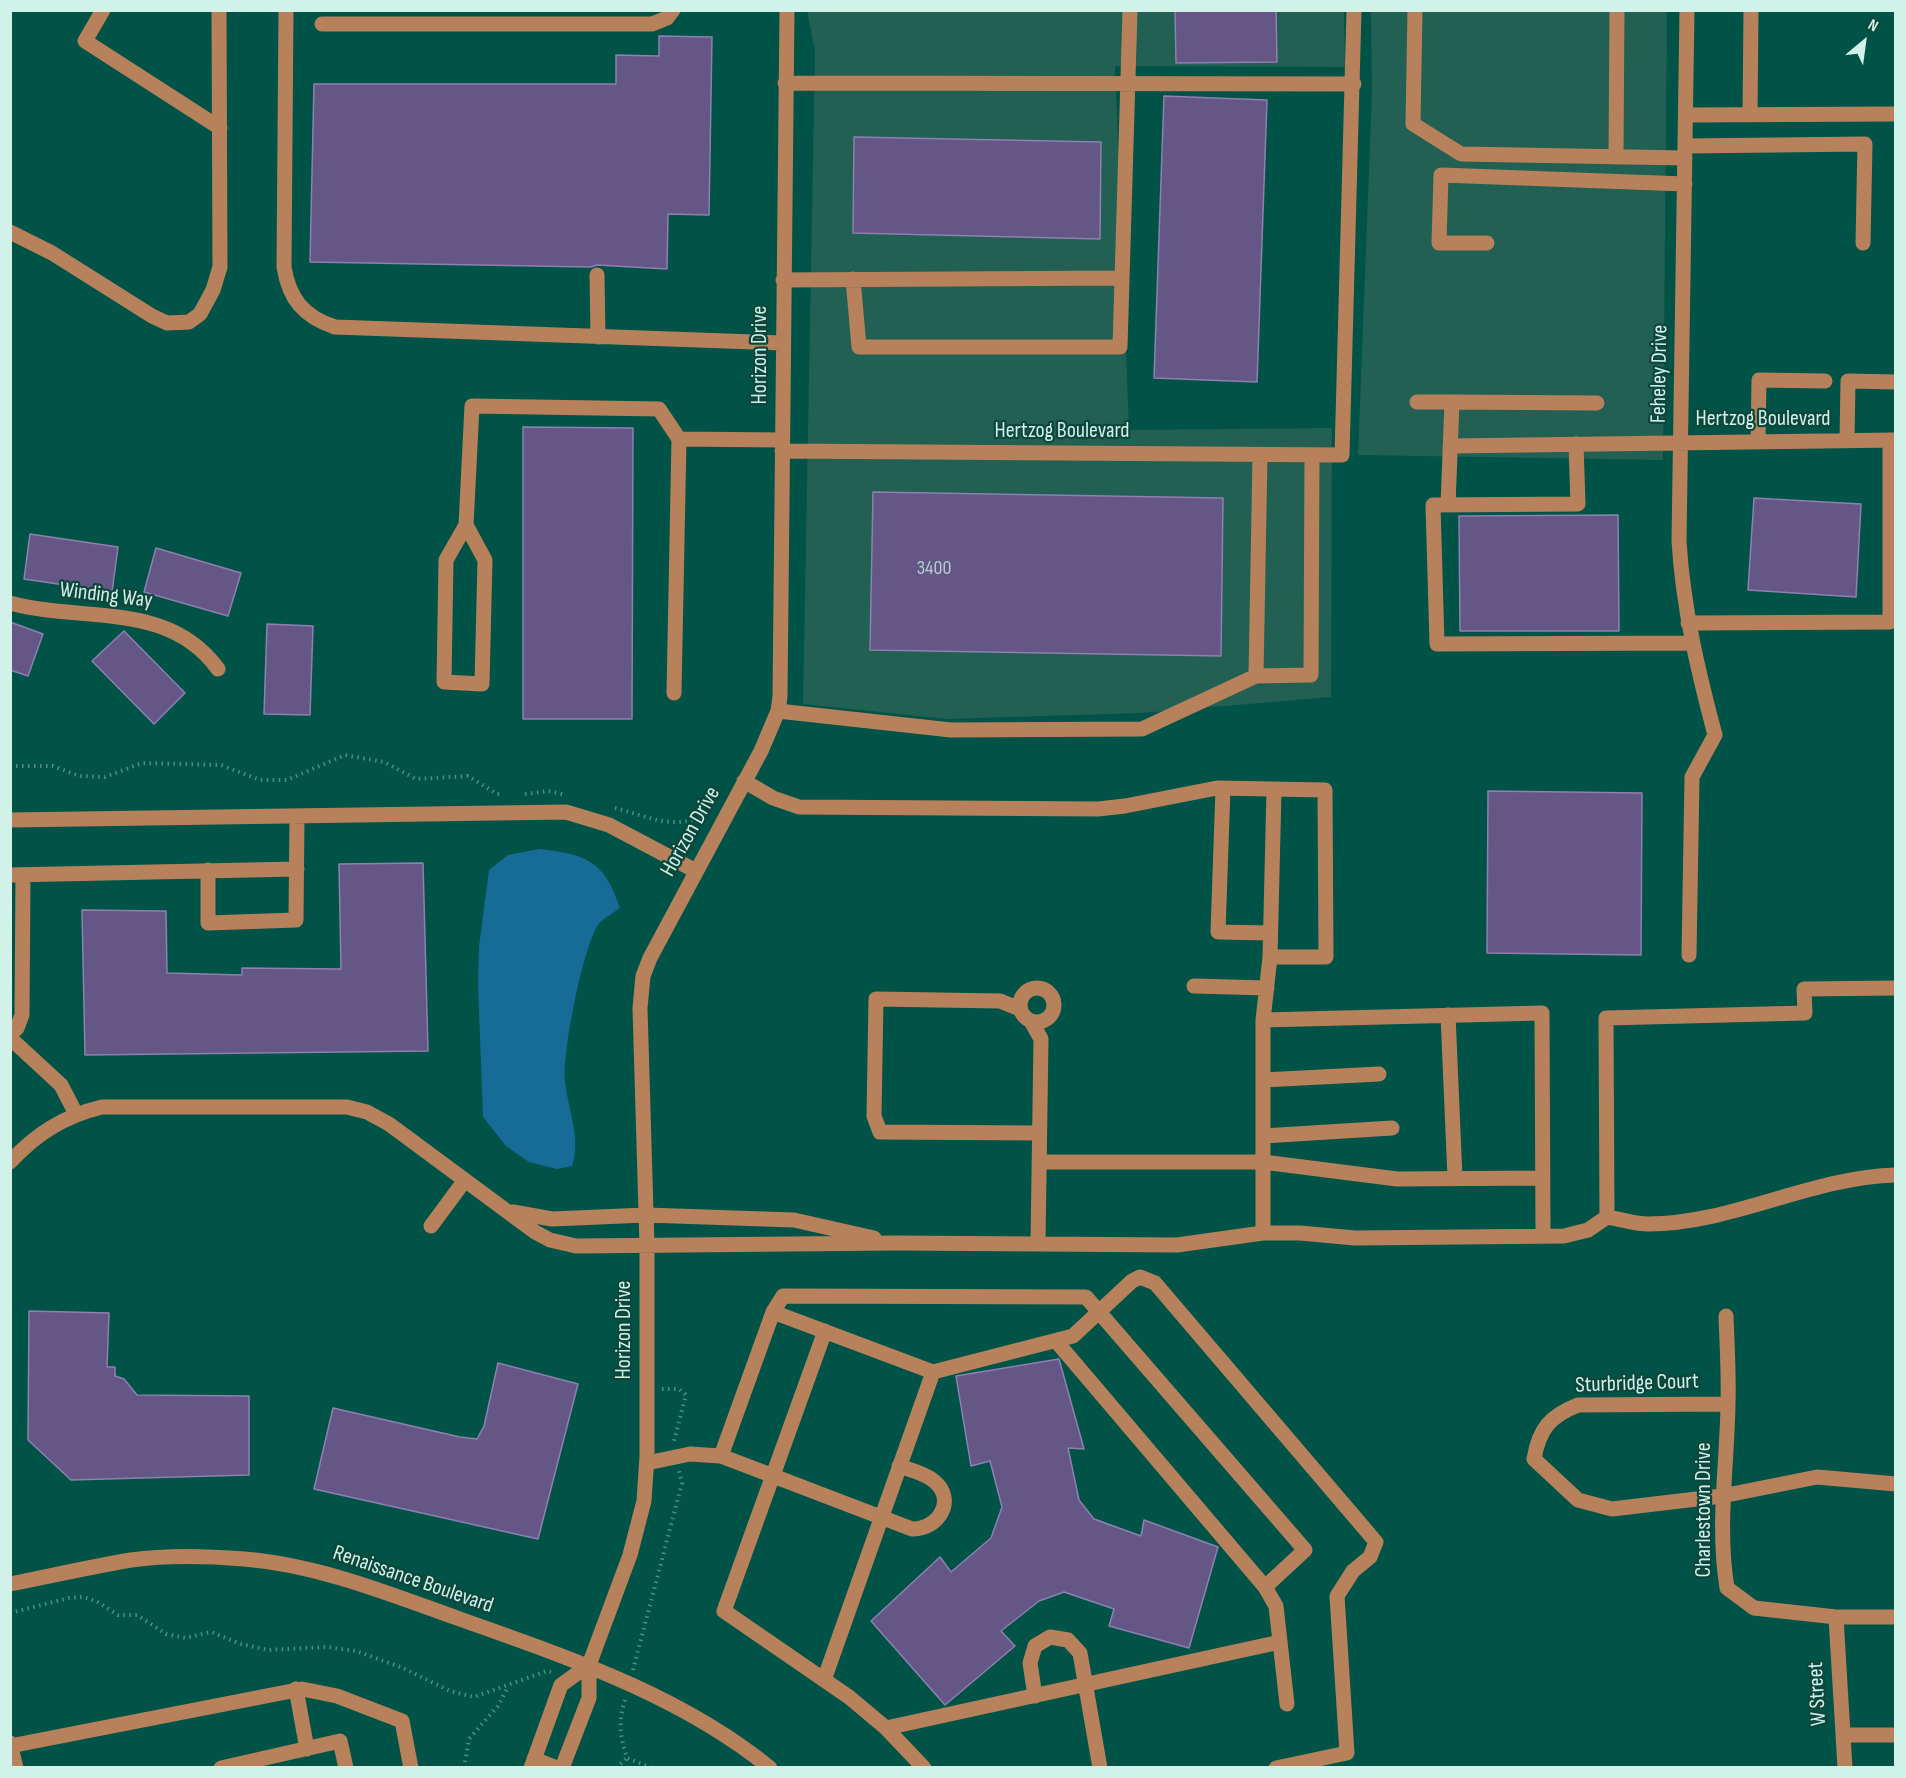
<!DOCTYPE html>
<style>
body{margin:0}
#map{position:relative;width:1906px;height:1778px;overflow:hidden;background:#005346;font-family:"Sofia Sans Condensed",sans-serif}
canvas{display:block}
.frame{position:absolute;inset:0;border:12px solid #d0f2e9;pointer-events:none}
.north{position:absolute;left:1834px;top:12px;width:60px;height:60px;-webkit-text-stroke:4px #0e463b;paint-order:stroke;rotate:29deg;font-size:16px;font-weight:700;line-height:24px;text-align:center;color:#d0f2e9}
.north::after{content:'';display:block;margin:auto;width:21px;height:27px;background:#d0f2e9;clip-path:polygon(50% 0,100% 100%,50% 72%,0 100%)}
</style>
<div id="map">
<canvas width="1906" height="1778"></canvas>
<div class="frame"></div>
<div class="north">N</div>
</div>
<script>
const c = document.querySelector('canvas').getContext('2d');
c.lineJoin = 'round';
function paint(path, color) { c.fillStyle = color; c.fill(path, 'evenodd'); }
function trace(path, color, width, dash) { c.strokeStyle = color; c.lineWidth = width; c.lineCap = dash ? 'butt' : 'round'; c.setLineDash(dash || []); c.stroke(path); }
function label(font, color, halo, rows, align = 'center') {
  c.font = font + ' "Sofia Sans Condensed",sans-serif'; c.lineWidth = 4.5; c.setLineDash([]); c.textBaseline = 'middle'; c.strokeStyle = halo; c.fillStyle = color; for (const [text, x, y, turn = 0] of rows) {
    c.save(); c.translate(x, y); c.rotate((+turn || 0) * Math.PI / 180); c.textAlign = isNaN(turn) ? turn : align; if (halo) c.strokeText(text, 0, 0); c.fillText(text, 0, 0); c.restore();
  }
}
const built = new Path2D(`
 M807 11H1344L1345 67 1115 66 1129 430 1332 428 1331 697 1142 713 947 719 803 704 815 51Z
 M1371 11H1667L1663 460 1358 455 1372 93Z`);
const water = new Path2D(`
 M539 849C586 854 605 861 620 908 613 913 602 919 598 925 583 947 562 1054 565 1081 568 1110 581 1138 572 1166L557 1169 529 1162 506 1146 483 1117 478 984 479 947 489 870 508 855Z`);
const building = new Path2D(`
 M1175 10H1276L1277 62 1176 63Z
 M659 36 712 37 709 215 668 214 667 269 597 265 591 267 310 262 314 84H616V55L659 56Z
 M1164 96 1267 100 1257 382 1154 378Z
 M854 137 1101 142 1100 239 853 233Z
 M523 427 633 428 632 719H523Z
 M873 492 1223 498 1221 656 870 650Z
 M1754 498 1861 504 1856 597 1748 590Z
 M1618 515 1619 631H1460L1459 516Z
 M30 534 118 547 112 592 24 579Z
 M156 548 241 573 228 616 144 592Z
 M10 622 43 634 28 676 10 670Z
 M267 624 313 626 310 715 264 714Z
 M124 631 185 693 154 724 92 661Z
 M1488 791 1642 793 1641 955 1487 953Z
 M423 863 428 1051 85 1055 82 910 166 911 167 973 242 975V968L341 969 339 864Z
 M29 1311 109 1313 107 1367H115V1376L124 1379 137 1395 249 1396V1475L71 1480 28 1440Z
 M1059 1359 1084 1449 1068 1448 1079 1500 1094 1519 1141 1536 1144 1520 1218 1547 1189 1648 1109 1626 1114 1609 1064 1592 1039 1601 1001 1631 1015 1646 945 1705 871 1621 940 1557 951 1572 991 1538 1002 1507 990 1461 971 1466 956 1376Z
 M498 1363 578 1384 538 1539 314 1489 333 1408 460 1437 477 1439 484 1426Z`);
const path = new Path2D(`
 M10 766H53L79 776 105 777 142 763 221 765 260 780H287L345 755 384 762 416 779 468 776 497 794H502
 M525 794 548 791 562 794
 M615 808C635 813 658 823 678 822 690 822 695 817 707 821
 M662 1389H679L686 1395 674 1441
 M10 1613 69 1598 83 1597 96 1601 118 1615H137L166 1634 186 1638 211 1632 241 1644 268 1650 327 1647 356 1651 403 1668 450 1691 474 1697 547 1671 551 1672
 M633 1670 682 1483 679 1471
 M625 1700C618 1721 620 1737 627 1758L652 1768
 M464 1768 469 1739 498 1706 508 1687
 M616 1768 627 1758`);
const minor = new Path2D(`
 M103 10 85 41 220 128
 M286 10 284 267C289 299 304 317 335 327L782 343
 M1415 10 1413 124 1461 154 1685 158
 M1687 10 1679 541C1683 608 1698 671 1715 735L1692 777 1689 955
 M322 24H652L667 18 673 10
 M785 83 1354 84
 M1686 115 1896 114
 M1750 115 1751 10
 M1685 146 1865 144 1863 243
 M1616 157 1617 10
 M10 232 52 253 152 316 167 323 189 322 200 314 213 290 220 267 219 10
 M1487 243H1439L1441 175 1685 184
 M597 275 598 337
 M853 279 859 347H1120L1130 10
 M783 280 1122 278
 M1417 402H1452
 M1847 440 1848 381 1896 382
 M1758 441 1759 380 1825 381
 M1576 444 1578 504 1433 505 1437 644 1692 643
 M1450 446 1896 440
 M782 451 1342 455 1354 10
 M1448 505 1452 402 1597 403
 M466 525 485 560 482 684 444 682 446 560 466 525 472 406 659 409 679 439
 M10 603C83 623 168 600 218 669
 M1688 623 1890 622V440
 M1256 676 1260 455
 M674 693 679 439 782 440
 M778 711 951 730 1142 729 1256 676 1311 675 1312 455
 M744 781 773 798 799 807 1098 809 1125 806 1217 788 1325 790 1326 957H1270
 M1223 788 1218 932 1270 933
 M10 820 566 812 609 825 696 871
 M208 870V923L296 920 297 816
 M10 875 297 869
 M1194 986 1267 988
 M1020 1005a17 17 0 1 1 34 0a17 17 0 1 1-34 0Z
 M1020 1009 1000 1001 876 999 874 1116 880 1132 1039 1133
 M1448 1015 1455 1178
 M1263 1020 1542 1013 1543 1236
 M1031 1021 1041 1039 1038 1243
 M10 1034 17 1028 22 1015 23 875
 M10 1038 61 1085 76 1114
 M1263 1080 1379 1074
 M1263 1136 1392 1128
 M10 1162C36 1134 64 1116 102 1107H347L367 1112 389 1124 535 1232 550 1240 576 1246 897 1243 1177 1245 1263 1233H1300L1355 1238 1564 1236 1588 1230 1607 1217C1620 1219 1634 1224 1648 1224 1732 1224 1811 1177 1896 1175
 M1039 1162H1263L1397 1179 1543 1178
 M513 1212 552 1219 646 1215 794 1220 874 1238
 M1607 1217 1606 1018 1805 1013 1804 989 1896 988
 M431 1226 465 1180
 M1263 1233V1020L1270 957 1274 790
 M773 1312 933 1372 1073 1336 1132 1281 1140 1277 1155 1283 1376 1542 1370 1557 1353 1571 1337 1596 1347 1753 1276 1768
 M1726 1316C1727 1345 1729 1375 1728 1404 1727 1466 1717 1527 1727 1588L1754 1608 1836 1617H1896
 M825 1331 724 1611 849 1697 886 1728 924 1768
 M1728 1404 1578 1405C1550 1416 1539 1429 1534 1459L1578 1500 1612 1509 1722 1496 1817 1477 1896 1484
 M721 1456 773 1312 783 1296 1086 1297 1305 1550 1265 1587 1056 1341
 M647 1463 690 1454 721 1456 912 1529C938 1530 957 1500 934 1481 925 1473 910 1470 899 1466
 M10 1584C50 1576 90 1567 131 1560 167 1555 207 1556 244 1559 318 1565 387 1593 457 1618 566 1657 679 1694 770 1768
 M1265 1587 1276 1606 1287 1704
 M1836 1617 1845 1768
 M824 1680 933 1372
 M296 1689 307 1749
 M1035 1696 1030 1663 1035 1646 1050 1637 1068 1640 1080 1653 1100 1768
 M886 1728 1280 1642
 M1843 1735H1896
 M10 1743 16 1768
 M10 1746 302 1689 337 1696 402 1721 411 1768
 M534 1759 557 1768
 M221 1768 340 1741 346 1768
 M531 1768 561 1685 589 1665
 M562 1768 589 1698V1665L630 1555 644 1501 647 1456V1246L640 1008 643 976 650 958 761 751 778 711 780 696 787 10`);
const numberNames = [
 ["3400",934,569]
];
const streetNames = [
 ["Horizon Drive",760,355,-90],
 ["Feheley Drive",1660,374,-89],
 ["Hertzog Boulevard",1763,419],
 ["Hertzog Boulevard",1062,431],
 ["Winding Way",106,596,7],
 ["Horizon Drive",691,832,-61],
 ["Horizon Drive",624,1330,-90],
 ["Sturbridge Court",1637,1384,-2],
 ["Charlestown Drive",1704,1510,-90],
 ["Renaissance Boulevard",413,1580,19],
 ["W Street",1818,1694,-93]
];
paint(built, '#216053');
paint(water, '#176c97');
paint(building, '#645685');
trace(building, '#8e80b1', 1.5);
trace(path, '#4e8f83', 4, [1.5, 4.5]);
trace(minor, '#b7825b', 15);
label('20px', '#b5cbd0', null, numberNames);
label('22px', '#d0f2e9', '#0e463b', streetNames);
</script>
